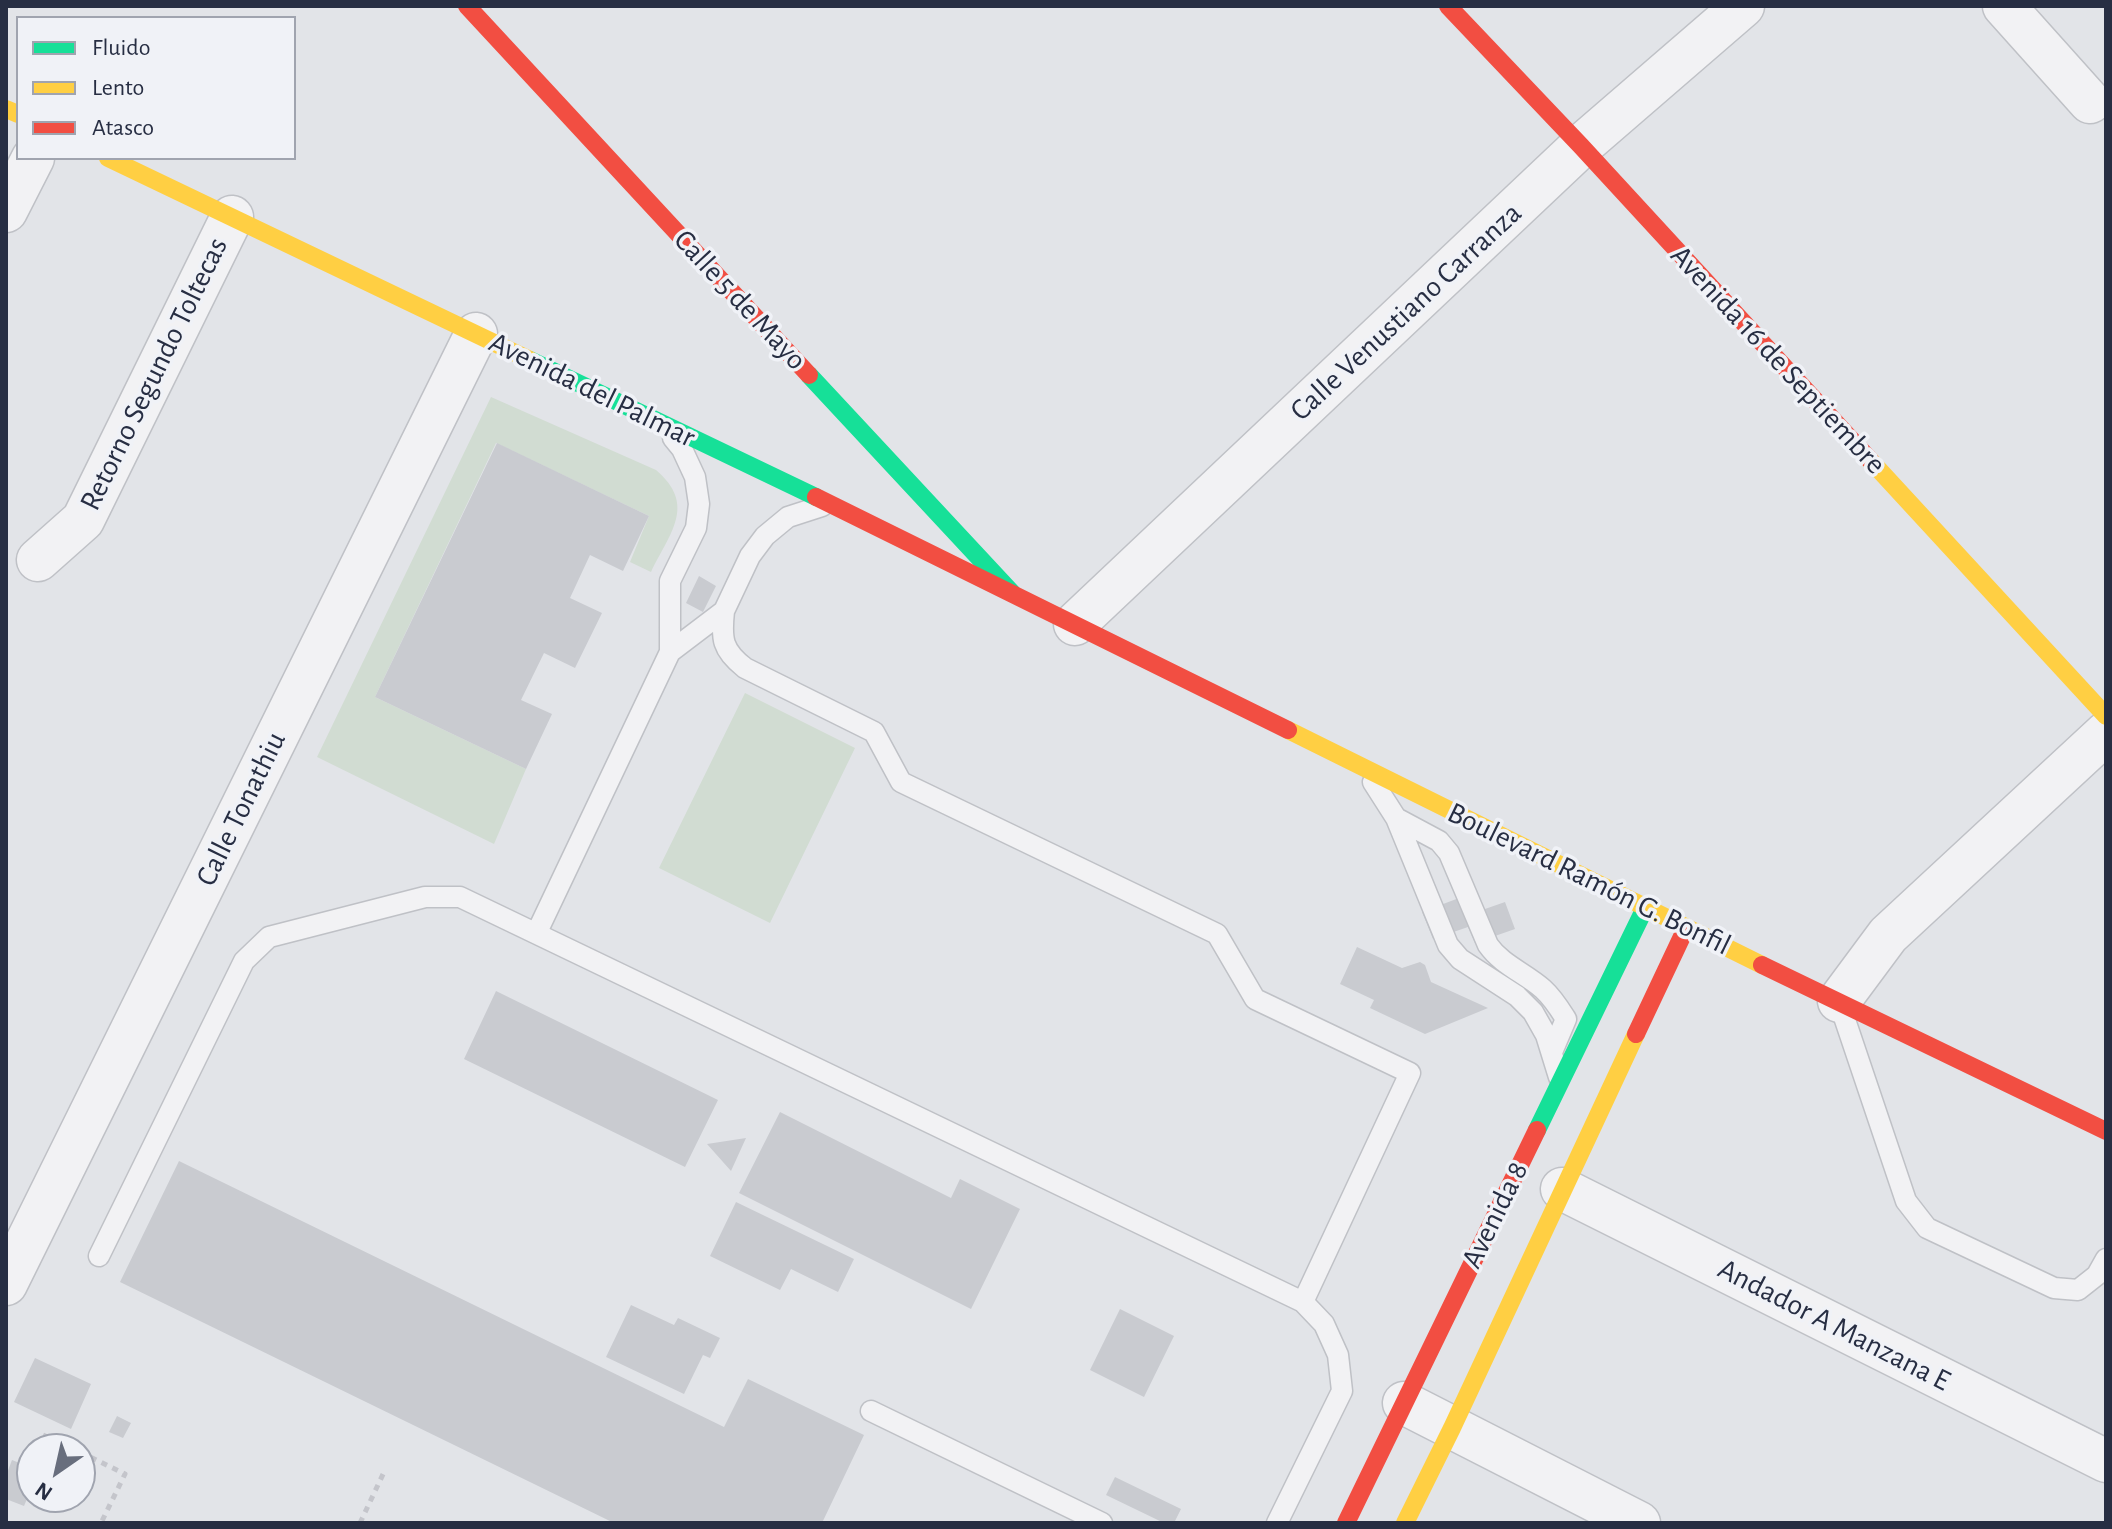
<!DOCTYPE html>
<meta charset="utf-8">
<style>
body{margin:0}
#map{position:relative;width:2112px;height:1529px;overflow:hidden;background:#e2e4e8;font-family:"Alegreya Sans",sans-serif}
canvas{display:block}
.frame{position:absolute;inset:0;border:8px solid #272e43;pointer-events:none}
.legend{position:absolute;left:16px;top:16px;width:280px;height:144px;box-sizing:border-box;background:#f0f2f7;border:2px solid #a0a4af;margin:0;padding:10px 14px;list-style:none;font-size:24px;color:#272e43}
.legend li{display:flex;align-items:center;gap:16px;height:40px}
.legend b{width:40px;border:2px solid #a0a4af}
.north{position:absolute;left:16px;top:1433px;width:80px;height:80px;box-sizing:border-box;background:#f0f2f7;border:2px solid #a0a4af;border-radius:50%;rotate:214deg;font-size:22px;font-weight:700;line-height:32px;text-align:center;color:#272e43}
.north::after{content:'';display:block;margin:auto;width:28px;height:36px;background:#686e7d;clip-path:polygon(50% 0,100% 100%,50% 72%,0 100%)}
</style>
<div id="map">
<canvas width="2112" height="1529"></canvas>
<div class="frame"></div>
<ul class="legend">
<li><b style="height:10px;background:#16e098"></b>Fluido</li>
<li><b style="height:10px;background:#ffcf43"></b>Lento</li>
<li><b style="height:10px;background:#f24e42"></b>Atasco</li>
</ul>
<div class="north">N</div>
</div>
<script>
const c = document.querySelector('canvas').getContext('2d');
c.lineJoin = 'round';
function paint(path, color) { c.fillStyle = color; c.fill(path, 'evenodd'); }
function trace(path, color, width, dash) { c.strokeStyle = color; c.lineWidth = width; c.lineCap = dash ? 'butt' : 'round'; c.setLineDash(dash || []); c.stroke(path); }
function label(font, color, halo, rows, align = 'center') {
  c.font = font + ' "Alegreya Sans",sans-serif'; c.lineWidth = 7; c.setLineDash([]); c.textBaseline = 'middle'; c.strokeStyle = halo; c.fillStyle = color; for (const [text, x, y, turn = 0] of rows) {
    c.save(); c.translate(x, y); c.rotate((+turn || 0) * Math.PI / 180); c.textAlign = isNaN(turn) ? turn : align; if (halo) c.strokeText(text, 0, 0); c.fillText(text, 0, 0); c.restore();
  }
}
const green = new Path2D(`
 M491 397 656 470C697 505 670 533 651 572L630 562 649 516 496 443 375 697 526 769 494 844 317 757Z
 M745 693 855 748 770 923 659 868Z`);
const building = new Path2D(`
 M497 443 649 516 623 571 590 555 570 598 602 613 575 668 544 653 521 700 552 714 526 769 375 697Z
 M699 576 716 586 703 612 686 603Z
 M1459 898 1465 916 1505 902 1515 929 1475 943 1468 927 1433 939 1422 912Z
 M1357 947 1402 968 1420 962 1425 965 1431 982 1488 1008 1425 1034 1370 1008 1374 1000 1340 984Z
 M496 991 718 1100 685 1167 464 1059Z
 M780 1112 951 1198 960 1179 1020 1209 971 1309 739 1193Z
 M746 1138 731 1171 707 1144Z
 M179 1161 724 1427 748 1379 864 1435 822 1523H614L120 1282Z
 M736 1202 854 1259 838 1292 791 1269 780 1290 710 1256Z
 M631 1305 674 1325 678 1318 720 1338 710 1358 703 1355 684 1394 606 1357Z
 M1120 1309 1174 1336 1144 1397 1090 1370Z
 M35 1358 91 1384 71 1429 14 1402Z
 M117 1416 131 1423 123 1438 109 1432Z
 M12 1460 32 1468V1487L24 1506 6 1499V1476Z
 M1115 1477 1181 1509 1174 1523H1164L1106 1495Z`);
const path = new Path2D(`
 M43 1435 73 1449
 M80 1452 125 1474 101 1523
 M360 1523 385 1470`);
const lane = new Path2D(`
 M724 611C721 639 722 650 745 668L874 732 901 782 1217 934 1255 999 1410 1073 1303 1302
 M670 652 724 611 750 556 765 536 788 517 822 506
 M1373 782 1396 818 1448 945 1460 959 1517 996 1533 1012 1546 1035 1559 1077
 M1396 818 1439 841 1449 853 1488 945C1502 965 1525 973 1543 989 1553 998 1559 1008 1566 1019L1552 1052
 M537 932 670 652V581L696 528 699 504 695 477 682 449 673 438
 M1840 1005 1906 1201 1927 1228 2054 1288 2078 1290 2097 1275 2106 1259
 M99 1256 244 961 269 937 425 897H460L1303 1302 1324 1324 1338 1355 1342 1391 1277 1523
 M871 1411 1102 1523`);
const street = new Path2D(`
 M2004 6 2090 102
 M6 211 33 158
 M38 560 83 520 232 217
 M1075 624 1581 146 1743 6
 M1839 1001 1888 935 2106 733
 M1562 1189 2106 1461
 M6 1284 476 334
 M1404 1403 1639 1523`);
const fast = new Path2D(`
 M530 360 816 497
 M809 375 1012 593
 M1537 1130 1645 908`);
const slow = new Path2D(`
 M6 109 18 114
 M108 158 530 360
 M1870 460 2106 716
 M1288 730 1762 965
 M1405 1523 1452 1428 1636 1034`);
const jam = new Path2D(`
 M467 6 809 375
 M1448 6 1581 146 1870 460
 M816 497 1288 730
 M1762 965 2106 1131
 M1636 1034 1686 928
 M1346 1523 1537 1130`);
const streetNames = [
 ["Calle 5 de Mayo",740,300,47],
 ["Calle Venustiano Carranza",1406,312,-43],
 ["Avenida 16 de Septiembre",1778,360,47],
 ["Retorno Segundo Toltecas",154,374,-64],
 ["Avenida del Palmar",592,390,26],
 ["Calle Tonathiu",241,809,-64],
 ["Boulevard Ramón G. Bonfil",1589,879,26],
 ["Avenida 8",1495,1215,-64],
 ["Andador A Manzana E",1834,1325,27]
];
paint(green, '#d1dcd2');
paint(building, '#c9cbd0');
trace(lane, '#bfc1c6', 23);
trace(street, '#bfc1c6', 45);
trace(path, '#c4c5cb', 5, [6, 6]);
trace(lane, '#f2f2f4', 20);
trace(street, '#f2f2f4', 42);
trace(fast, '#16e098', 18);
trace(slow, '#ffcf43', 18);
trace(jam, '#f24e42', 18);
label('30px', '#272e43', '#f0f2f7', streetNames);
</script>
